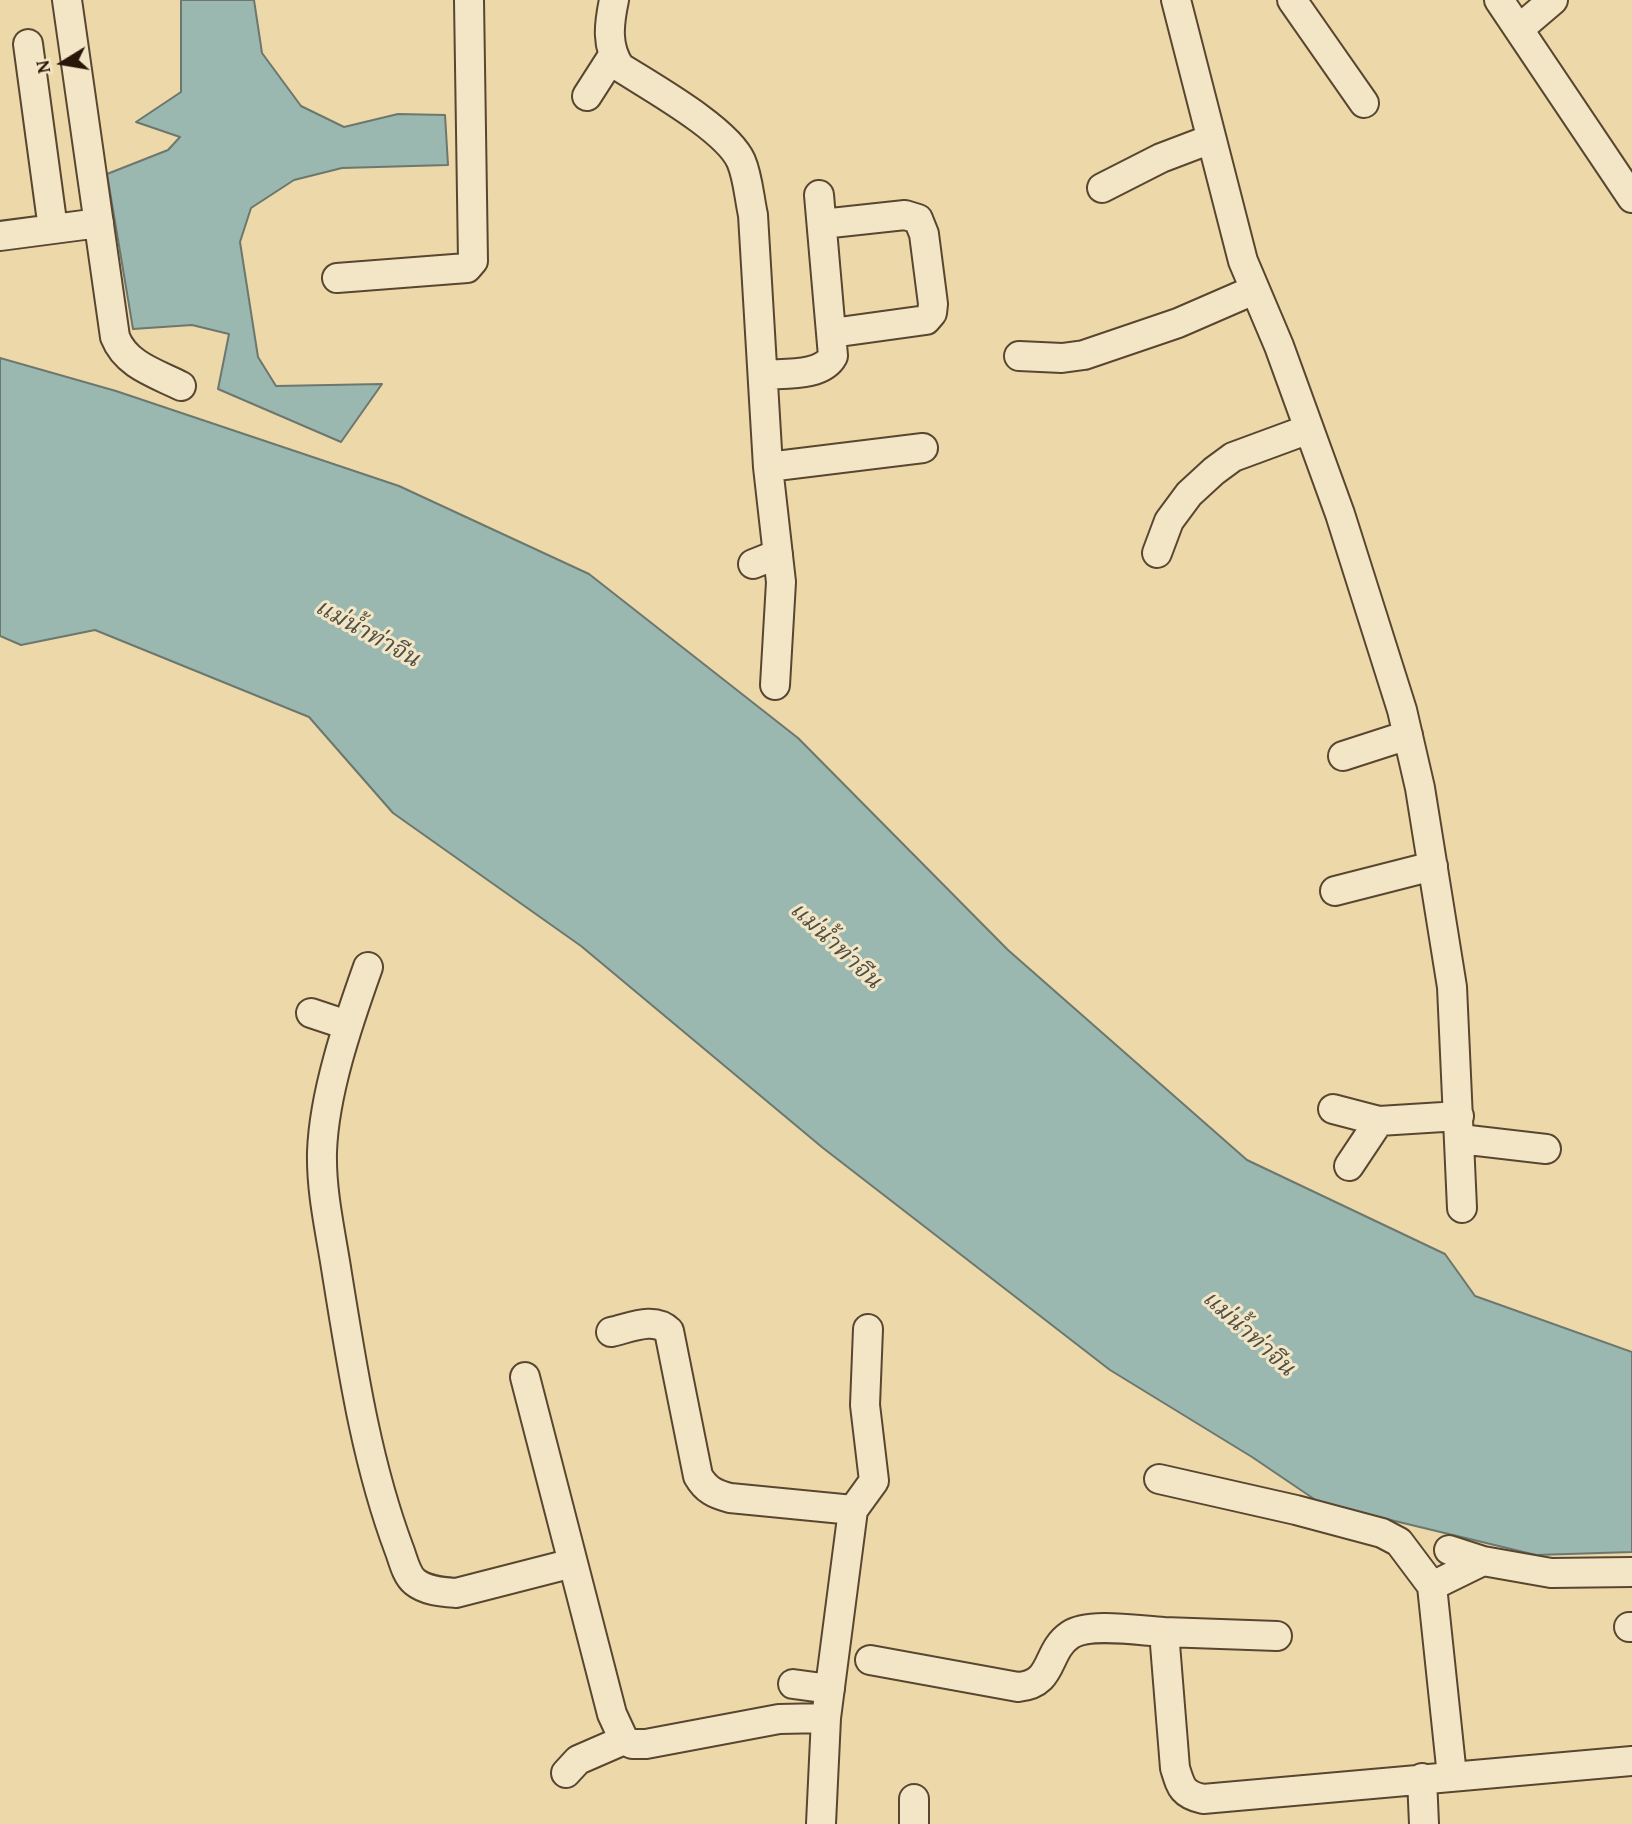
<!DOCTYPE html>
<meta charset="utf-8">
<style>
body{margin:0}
#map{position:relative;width:1632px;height:1824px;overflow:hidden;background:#ecd8a9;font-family:"Gentium Book Plus",serif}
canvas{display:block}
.north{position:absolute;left:28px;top:28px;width:70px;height:70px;-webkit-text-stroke:5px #f3e6c7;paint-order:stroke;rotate:259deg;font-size:19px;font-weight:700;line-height:28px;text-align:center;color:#281608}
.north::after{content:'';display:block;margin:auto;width:24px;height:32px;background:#281608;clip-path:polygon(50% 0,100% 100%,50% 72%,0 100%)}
</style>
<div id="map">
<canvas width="1632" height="1824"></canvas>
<div class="north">N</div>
</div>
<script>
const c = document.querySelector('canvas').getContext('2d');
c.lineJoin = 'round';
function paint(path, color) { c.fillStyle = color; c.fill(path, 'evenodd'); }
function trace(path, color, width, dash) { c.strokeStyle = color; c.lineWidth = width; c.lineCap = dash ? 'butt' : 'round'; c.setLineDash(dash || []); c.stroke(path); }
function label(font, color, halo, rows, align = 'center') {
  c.font = font + ' "Gentium Book Plus","Noto Serif Thai",serif'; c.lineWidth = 6; c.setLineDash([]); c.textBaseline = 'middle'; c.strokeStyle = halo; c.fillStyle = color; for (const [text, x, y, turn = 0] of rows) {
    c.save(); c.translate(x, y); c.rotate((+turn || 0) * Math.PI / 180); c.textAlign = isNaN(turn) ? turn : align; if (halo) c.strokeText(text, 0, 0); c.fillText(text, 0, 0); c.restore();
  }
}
const water = new Path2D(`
 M181 0H254L262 53 301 106 344 127 398 114 445 115 448 165 342 168 294 180 251 208 240 242 258 357 276 386 382 384 341 442 218 389 229 334 192 325 133 329 107 174 168 150 180 137 136 122 181 92Z
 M0 358 116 391 399 486 589 574 798 738 1008 950 1247 1160 1445 1254 1475 1296 1632 1352V1552L1536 1555 1320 1503 1252 1457 1110 1370 823 1148 581 946 393 813 309 717 95 630 21 645 0 636Z`);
const minor = new Path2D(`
 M67 0 115 337C126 365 155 373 181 386
 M614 0C609 24 606 46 620 67 651 87 727 129 741 161 748 177 749 197 753 215L768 467 781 582 775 685
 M1176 0 1243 261 1279 346 1340 514 1402 710 1420 788 1452 987 1462 1208
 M1292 0 1364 103
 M1499 0 1632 198
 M1519 29 1553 0
 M28 44 53 229
 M587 96 612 57
 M1102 188 1161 158 1211 139
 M822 224 905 215 918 219 924 234 933 304 932 313 926 320 832 333
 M0 236 99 223
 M337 278 467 268 473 261 469 0
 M1019 356 1062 358 1084 355 1178 323 1254 290
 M763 375C784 373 822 377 833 356L819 195
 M768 467 923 448
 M1157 553 1169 521 1189 494 1214 471 1233 457 1309 429
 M753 564 778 554
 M1343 756 1408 735
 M1335 891 1433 866
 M368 967C348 1023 324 1093 322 1152 321 1193 331 1234 337 1274 352 1366 366 1461 399 1549 403 1559 406 1575 415 1582 426 1591 443 1592 456 1593L573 1563
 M311 1013 347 1025
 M1333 1109 1379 1121 1459 1116
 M1460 1139 1546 1149
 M1349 1166 1379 1121
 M611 1332C630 1328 654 1316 669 1331L698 1476C706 1490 715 1494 730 1498L853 1510 826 1718 821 1824
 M525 1377 612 1714 624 1740 632 1744H646L779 1719 826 1718
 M1159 1479 1296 1510 1382 1533 1399 1542 1432 1586 1452 1776
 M853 1510 874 1481 865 1405 868 1329
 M1449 1550 1483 1561
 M1432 1586 1483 1561 1551 1573 1632 1572
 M1629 1627H1632
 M1277 1636 1164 1632 1175 1768C1181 1787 1182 1794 1203 1799L1632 1761
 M870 1660 1018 1687C1055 1684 1045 1652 1070 1635 1089 1622 1141 1631 1164 1632
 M793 1684 830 1689
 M566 1773 578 1760 624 1740
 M1422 1778 1424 1824
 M914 1824V1799`);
const waterNames = [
 ["แม่น้ำท่าจีน",367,634,29],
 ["แม่น้ำท่าจีน",835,946,43],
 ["แม่น้ำท่าจีน",1248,1334,42]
];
paint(water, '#9ab8b0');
trace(water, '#6c776d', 2);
trace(minor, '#594630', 32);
trace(minor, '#f3e6c7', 28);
label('italic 24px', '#504f43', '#f3e6c7', waterNames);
</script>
